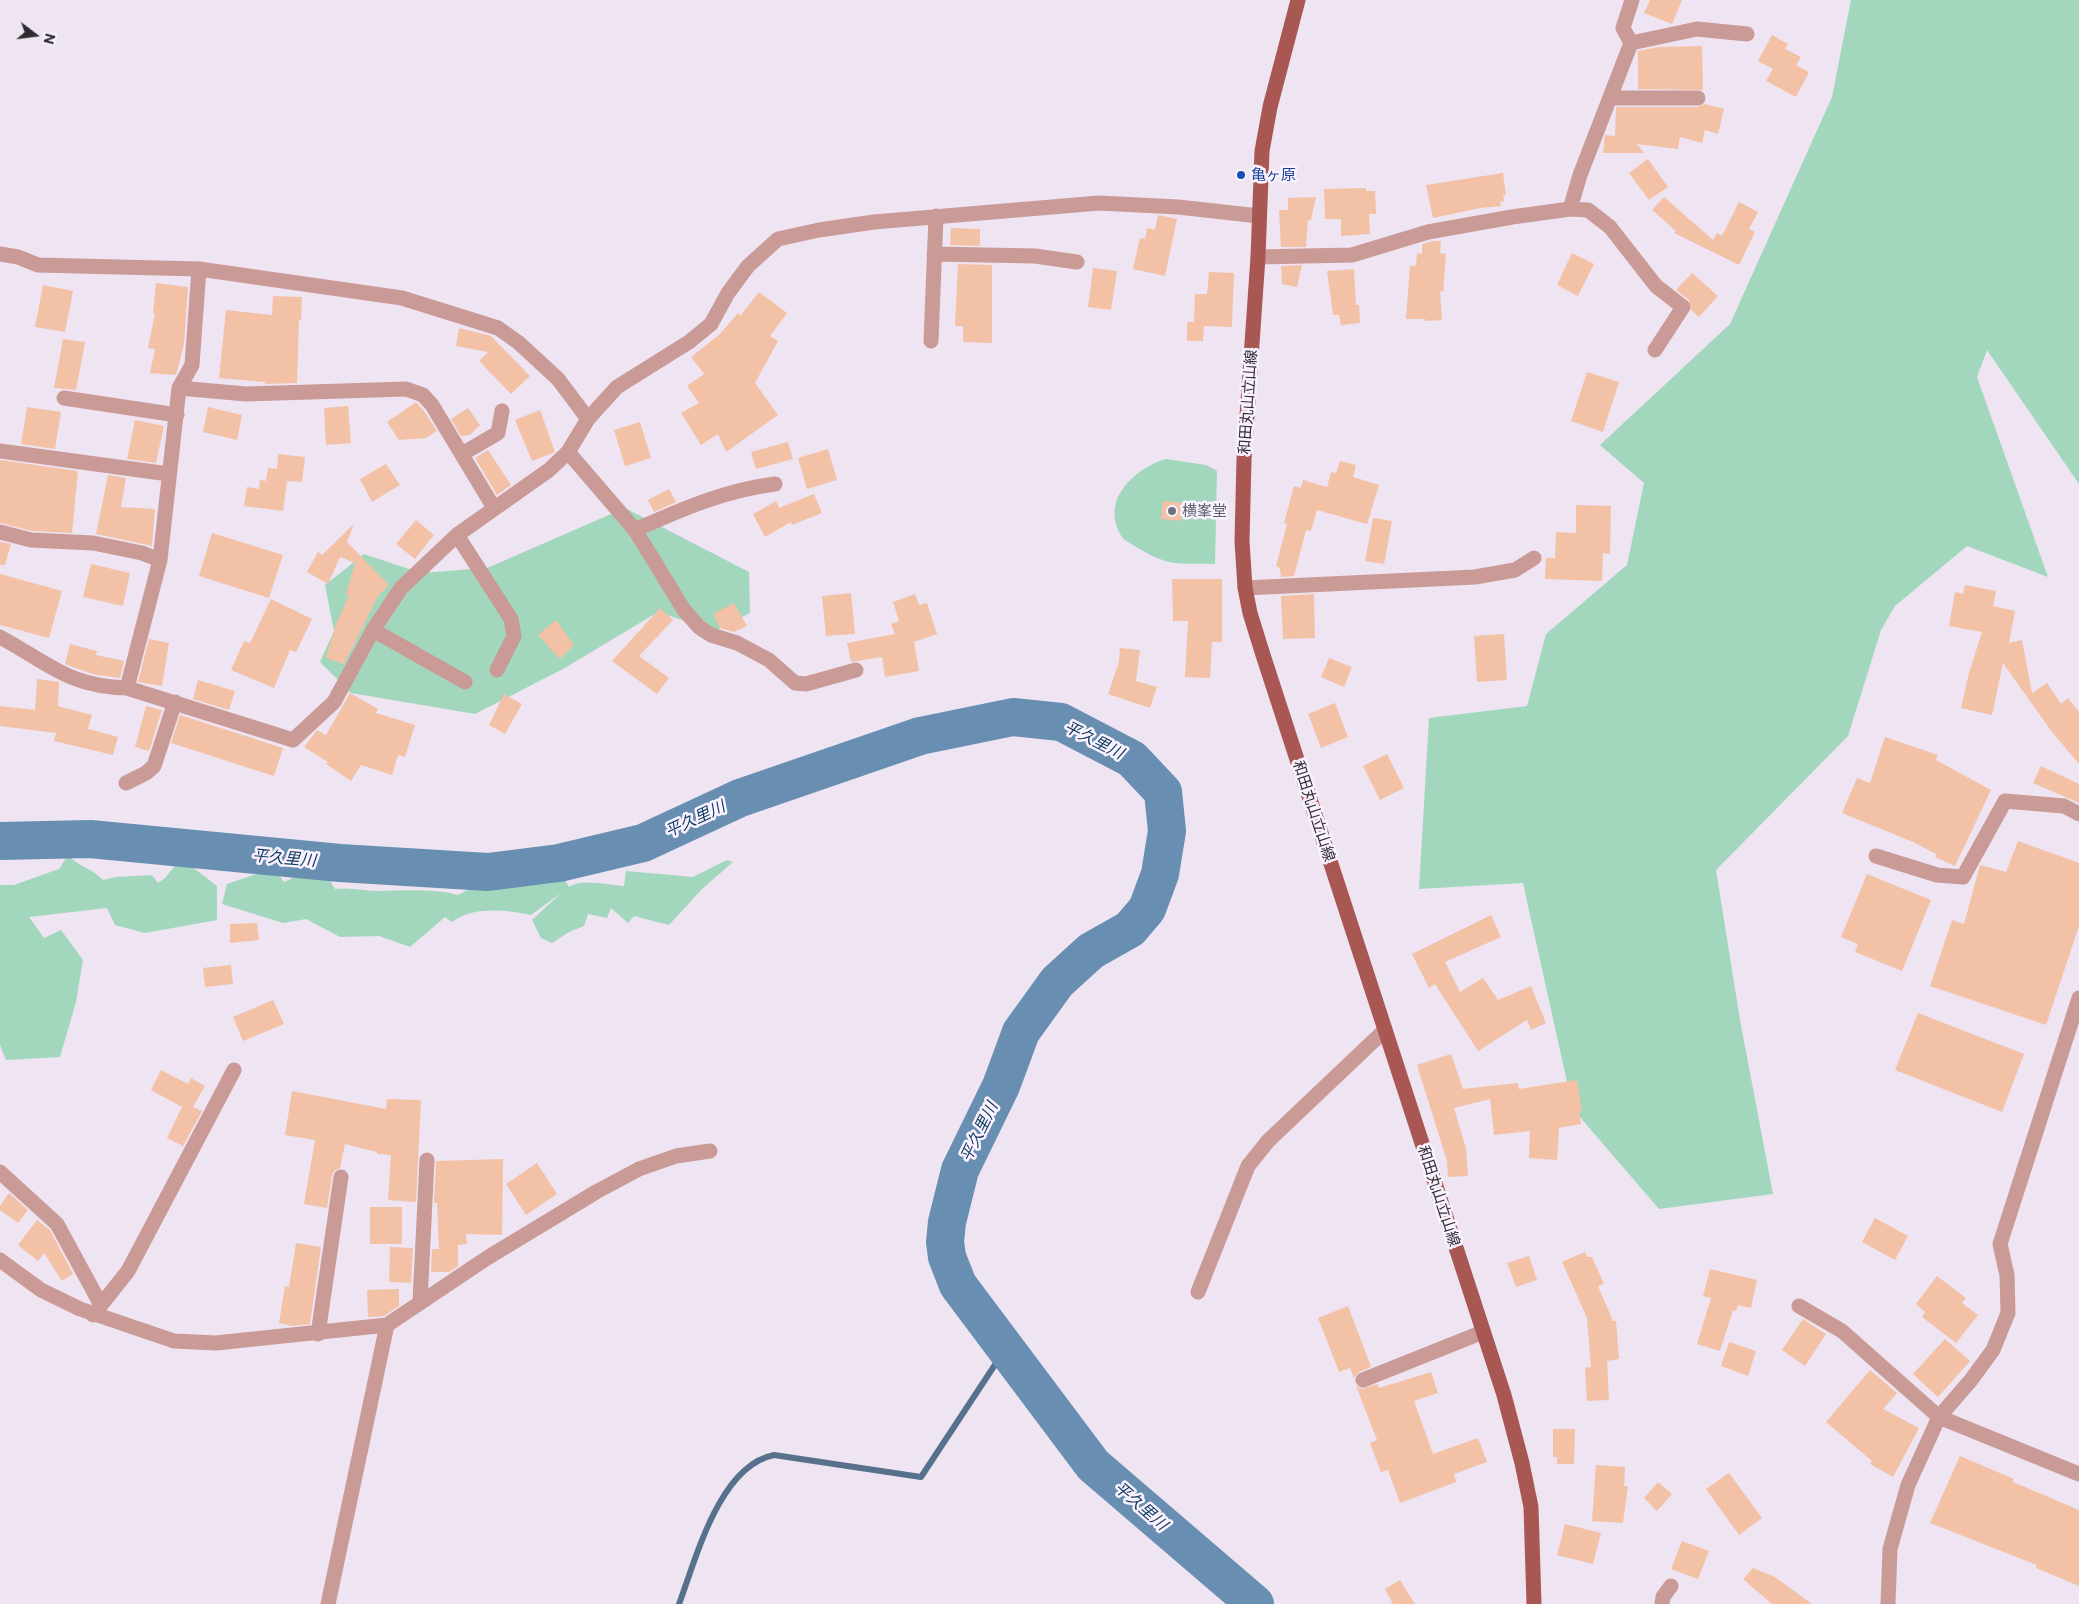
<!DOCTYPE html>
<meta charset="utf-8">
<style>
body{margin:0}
#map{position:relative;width:2079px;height:1604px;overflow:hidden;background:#eee4f2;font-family:Commissioner,sans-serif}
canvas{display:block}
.north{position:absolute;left:10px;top:10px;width:50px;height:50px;-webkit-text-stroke:4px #faf2fe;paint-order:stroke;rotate:105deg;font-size:14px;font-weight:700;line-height:20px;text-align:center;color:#2f2b31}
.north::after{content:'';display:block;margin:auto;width:18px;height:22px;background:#2f2b31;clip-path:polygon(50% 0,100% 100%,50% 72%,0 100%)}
</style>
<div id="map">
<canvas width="2079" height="1604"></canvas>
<div class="north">N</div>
</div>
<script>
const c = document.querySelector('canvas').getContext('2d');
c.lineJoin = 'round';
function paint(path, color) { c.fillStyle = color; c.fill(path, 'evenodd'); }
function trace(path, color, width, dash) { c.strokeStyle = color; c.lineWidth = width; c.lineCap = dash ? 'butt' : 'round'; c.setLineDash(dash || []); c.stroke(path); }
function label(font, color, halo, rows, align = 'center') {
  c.font = font + ' Commissioner,"Noto Sans JP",sans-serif'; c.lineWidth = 5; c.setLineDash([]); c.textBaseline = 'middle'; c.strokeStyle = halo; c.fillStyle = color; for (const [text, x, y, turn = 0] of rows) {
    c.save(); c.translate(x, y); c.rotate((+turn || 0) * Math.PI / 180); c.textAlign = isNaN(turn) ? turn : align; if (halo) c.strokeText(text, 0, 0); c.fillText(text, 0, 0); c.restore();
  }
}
const green = new Path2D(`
 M1851 0H2079V484L1987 350 1977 377 2048 577 1967 546 1895 606 1881 630 1848 736 1716 870 1740 1020 1773 1194 1659 1209 1573 1109 1523 883 1419 889 1429 718 1527 706 1546 634 1627 565 1644 483 1600 445 1730 324 1832 97Z
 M1166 459 1206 465 1217 471 1215 564C1200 563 1183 565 1169 562 1155 559 1140 549 1128 542 1121 539 1118 530 1116 524 1107 493 1140 466 1166 459Z
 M625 508 749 572 750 613 715 631 658 612 563 669 475 714 351 693 320 662 334 631 325 585 364 554 421 573 487 568Z
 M68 855C81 869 89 866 103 880L116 877 152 875 158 883 165 878 181 858 217 886V920L145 933 115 925 107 908 29 917 44 938 61 930 83 960 76 1002 60 1057 6 1060 0 1045V885H14L59 869Z
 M727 860 733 862 702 889 669 925 634 916 628 923 611 908 607 918 588 914 584 926 569 932 552 943 541 938 532 920 561 893 531 915C506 910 473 906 452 922L445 917 410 947 379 936 340 937 306 919 283 923 222 904 227 884 274 868 284 882 293 878 292 873 326 874 335 889C350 887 364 891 379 891 405 891 432 888 458 895L492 877 540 871 548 876 562 875 569 887C581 878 609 885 624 886L626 871 693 877Z`);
const stream = new Path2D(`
 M679 1604C696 1559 719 1466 774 1455L921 1477 1006 1348`);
const river = new Path2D(`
 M0 841 90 839 340 863 488 872 559 863 643 843 740 798 920 736 1013 717 1061 722 1132 759 1163 792 1167 831 1160 874 1147 909 1130 929 1091 951 1057 982 1021 1032 1001 1086 960 1170 947 1222 945 1242 947 1257 958 1285 1093 1465 1255 1604`);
const building = new Path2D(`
 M1650 0H1682L1672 24 1644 13Z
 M1772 35 1788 44 1785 49 1801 57 1796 65 1809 72 1796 97 1766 81 1773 69 1758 61Z
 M1702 46 1703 90 1638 89V51L1659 47Z
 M1705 104 1724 109 1718 134 1705 130 1702 143 1680 137 1678 149 1637 144 1644 153H1603L1605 135 1615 136 1616 107H1698Z
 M1648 159 1668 187 1649 200 1629 173Z
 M1503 173 1506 195H1503L1504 201 1500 202 1501 206 1480 208 1433 218 1426 185Z
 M1366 188V191H1375L1376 214H1369L1370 234 1341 236V219H1325L1324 189Z
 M1316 197 1311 220H1308L1306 247H1281L1279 210H1288V198Z
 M1664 197 1713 240 1717 233 1722 236 1739 202 1758 212 1749 229 1755 232 1739 265 1674 233 1676 231 1652 210Z
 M1158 215 1177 219 1165 276 1133 269 1140 238 1145 239 1147 228 1155 230Z
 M951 228 980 229V246L950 245Z
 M1433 241H1441L1440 253 1446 254 1443 292 1440 291 1442 320 1425 321V319H1406L1410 266H1416L1417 253 1422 254V244Z
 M1572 253 1594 264 1578 296 1557 285Z
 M958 264 992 265V343L963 342V326H955Z
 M1302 265 1297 287 1282 284 1281 266Z
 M1093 268 1117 271 1111 310 1088 307Z
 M1354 269 1356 305H1359L1360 323 1341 325 1339 315H1333L1327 271Z
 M1209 272 1234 273 1232 327 1204 326 1203 341H1187V322H1194L1195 294H1207Z
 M1692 273 1718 296 1699 317 1691 310 1689 300 1676 290Z
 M156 283 188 287 184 344 176 375 150 373 155 349 148 348 155 313H153Z
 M43 285 73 291 65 332 35 327Z
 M759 292 787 313 770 336 778 341 755 383 778 415 726 452 718 434 701 445 681 413 699 403 687 386 704 374 691 357 720 334 738 313 740 316Z
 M273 296 302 297 301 320H299L297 383 265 384V382L219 378 226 310 272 315Z
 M459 328 491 336 530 376 511 394 479 361 488 352 456 346Z
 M63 339 85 342 76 390 54 388Z
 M1587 372 1619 382 1603 432 1571 421Z
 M416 402 424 411 437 431 426 438 399 440 387 422Z
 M348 406 351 443 326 445 324 408Z
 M27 407 61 412 55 449 21 444Z
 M208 407 242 415 237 440 203 432Z
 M468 408 480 425 470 435 461 436 451 419Z
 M540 410 555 452 532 461 515 420Z
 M135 420 164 426 156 463 127 459Z
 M640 422 651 458 625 466 614 430Z
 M788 442 793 459 756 469 751 452Z
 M828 449 837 480 807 489 798 458Z
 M488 450 511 485 497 495 475 458Z
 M278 454 305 457 302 482 287 481 283 511 244 506 247 487 259 489 260 480 266 481 268 468 277 469Z
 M0 460 78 471 72 533 32 531 0 523Z
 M1340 461 1356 465 1353 477 1379 485 1367 524 1317 510 1311 531 1306 530 1294 576 1281 577 1280 568 1276 566 1287 524 1284 523 1294 486 1301 488 1303 480 1327 487 1331 472 1336 473Z
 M386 464 400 485 372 502 360 479Z
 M108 475 126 478 121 507 155 509 152 546 96 534Z
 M669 489 676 502 654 512 648 500Z
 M814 494 822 513 792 525 791 522 765 537 753 514 776 501 779 508Z
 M1163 501 1183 503 1181 521 1161 519Z
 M1576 505 1611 506 1610 554 1603 553 1602 581 1545 579 1546 558H1555L1556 532 1576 533Z
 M1373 518 1392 521 1384 564 1365 561Z
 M416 520 434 535 415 559 396 544Z
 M354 524 347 542 389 585 378 596 344 664 326 658 336 624 349 596 346 594 355 563 340 557 328 584 307 572 318 552 322 555Z
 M212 533 283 555 269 598 199 576Z
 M0 542 11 544 5 565H0Z
 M91 564 130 573 123 606 83 597Z
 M0 574 62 591 49 638 0 625Z
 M1172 579H1222V642H1212L1210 678 1185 677 1188 621H1173Z
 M1965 585 1996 591 1993 606 2015 611 2009 643 2022 640 2032 693 2047 683 2061 704 2068 698 2079 712V764L2052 732 2003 663 1992 715 1961 708 1969 673 1982 632 1949 626 1955 592 1963 594Z
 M851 593 855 634 826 636 822 596Z
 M915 594 919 605 927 603 937 634 914 642 919 671 885 677 882 657 851 662 847 643 895 634 891 624 899 621 893 602Z
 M1314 594 1315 638 1283 639 1281 596Z
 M271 599 312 619 296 652 290 650 274 688 231 670 244 641 250 643Z
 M734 603 747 626 734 632 720 628 713 614Z
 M660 608 673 620 639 656 669 678 657 694 612 661Z
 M556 620 574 645 560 659 538 635Z
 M1504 634 1507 680 1477 682 1474 636Z
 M149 639 169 643 162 686 138 682Z
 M70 644 97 651 96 655 124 661 120 678 92 674 65 664Z
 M1120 648 1140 650 1136 681 1157 687 1150 708 1108 694 1119 662Z
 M1329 658 1352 667 1344 687 1321 677Z
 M37 679 59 682 58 706 92 715 88 729 118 737 113 755 54 741 56 733 0 726V706L35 710Z
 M198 680 235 691 229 710 193 699Z
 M350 693 378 709 376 713 415 725 405 757 398 755 392 775 361 765 351 781 326 764 328 762 304 747 317 730 326 735Z
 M504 694 522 704 505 734 489 725Z
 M1335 703 1348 737 1321 748 1308 714Z
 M146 706 162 710 149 751 135 747Z
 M180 715 283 748 274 776 171 743Z
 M1885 737 1938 755 1936 760 1991 790 1955 866 1935 857 1936 854 1913 842 1842 813 1857 778 1870 783Z
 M1387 754 1404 788 1380 800 1363 766Z
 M2041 766 2079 784V803L2033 783Z
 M2018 841 2079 863V926L2046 1025 1930 986 1952 920 1964 924 1980 865 2006 872Z
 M1867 874 1931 900 1902 971 1855 952 1858 944 1841 937Z
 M1491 915 1501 937 1445 962 1460 992 1483 978 1498 1000 1531 986 1546 1023 1531 1030 1527 1020 1478 1051 1435 984 1429 988 1412 954Z
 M257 923 259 940 230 943V924Z
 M231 965 233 984 205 987 203 968Z
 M273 1000 284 1024 243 1041 233 1017Z
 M1918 1013 2024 1054 2002 1112 1895 1070Z
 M1451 1054 1463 1089 1518 1083 1519 1089 1577 1080 1582 1111H1579L1581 1124 1559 1128 1557 1160 1529 1158 1530 1131 1494 1135 1490 1099 1454 1108 1466 1149 1468 1176 1448 1177 1447 1161 1417 1065Z
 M161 1070 188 1084 191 1078 205 1086 193 1107 202 1111 183 1146 167 1138 182 1107 151 1090Z
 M292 1091 386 1109 387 1099 421 1100 416 1202 388 1200 391 1155 377 1154V1152L345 1144 340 1168 334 1171 332 1176 327 1208 304 1204 315 1140 285 1135Z
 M503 1159 502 1235 466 1234 467 1244 458 1245V1266L449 1272H431L432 1249H439L437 1203H434L436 1161Z
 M537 1163 557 1194 526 1215 506 1184Z
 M9 1193 28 1210 18 1223 0 1210V1206Z
 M370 1207H402V1244H370Z
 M1875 1218 1908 1236 1895 1260 1862 1242Z
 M37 1220 50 1230 73 1274 62 1281 44 1253 38 1261 18 1245Z
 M296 1243 321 1247 310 1324 292 1326 279 1323 285 1286 289 1287Z
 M390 1247 413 1248 411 1283 389 1282Z
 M1585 1252 1587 1257H1592L1604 1284 1598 1286 1613 1321H1616L1619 1359 1607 1361 1609 1400 1587 1401 1585 1368 1591 1367 1587 1318 1562 1262Z
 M1529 1256 1537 1280 1516 1287 1507 1263Z
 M1710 1269 1757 1280 1751 1308 1738 1305 1736 1311 1733 1310 1720 1351 1697 1344 1711 1298 1703 1296Z
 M1937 1276 1966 1298 1962 1303 1978 1315 1956 1343 1922 1317 1925 1312 1916 1304Z
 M399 1289V1306L384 1316 368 1317 367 1290Z
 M1348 1306 1371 1367 1359 1372 1354 1378 1350 1368 1339 1372 1318 1318Z
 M1803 1319 1826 1334 1805 1366 1782 1350Z
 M1945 1339 1970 1361 1938 1397 1913 1374Z
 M1729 1342 1756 1351 1748 1376 1721 1366Z
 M1870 1370 1897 1393 1883 1409 1919 1428 1893 1477 1870 1464 1872 1461 1826 1422Z
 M1431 1372 1438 1393 1414 1401 1433 1454 1478 1438 1487 1462 1454 1474 1456 1482 1400 1503 1388 1470 1381 1472 1370 1443 1377 1440 1356 1386 1362 1389 1377 1384 1379 1388Z
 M1553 1429H1575L1574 1464H1557V1457H1553Z
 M1960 1456 2014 1479 2013 1482 2079 1510V1586L2036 1568 2037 1565 1930 1523Z
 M1596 1465 1625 1467 1624 1486H1628L1623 1523 1592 1521Z
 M1729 1473 1762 1518 1739 1535 1706 1489Z
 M1658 1482 1672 1494 1657 1511 1644 1498Z
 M1565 1524 1601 1533 1593 1564 1557 1555Z
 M1682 1541 1709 1551 1698 1579 1671 1569Z
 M1753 1568 1775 1577 1812 1604H1772L1743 1579Z
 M1400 1580 1415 1604H1393L1385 1589Z`);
const minor = new Path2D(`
 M1631 43 1697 29 1747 34
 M1611 98H1698
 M1570 209 1580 175 1631 43 1623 28 1632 0
 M0 254 18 257 38 265 199 269 402 298 498 328 519 343 558 379 588 419
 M934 254 1035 256 1077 262
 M1258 257 1352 255 1428 232 1512 217 1570 209 1588 210 1610 227 1656 286 1683 307 1655 350
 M931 341 936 216
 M179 388 246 394 406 389 423 395 432 405 494 508
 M64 398 177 415
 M0 451 169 474
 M568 452 635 530 684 610 699 627 711 635 737 643 769 660 795 683 806 684 856 670
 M462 454 498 433 502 411
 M635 530C680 510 725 490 775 484
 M0 532 31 540 93 543 142 553 160 560
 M457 535 511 619 514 636 497 670
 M1245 588 1475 577 1515 570 1534 558
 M373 630 465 682
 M0 637C48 663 69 687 127 688L293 740 334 702 373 630 401 588 457 535 549 470 568 452 588 419 617 387 689 342 711 324 728 293 748 266 778 239 819 230 874 222 1099 203 1178 207 1259 216
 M127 688 160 560 179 388 192 365 199 269
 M126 783 146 773 154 766 175 702
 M1876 856 1937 875 1963 877 2005 801 2064 806 2079 814
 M0 1172 57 1224 101 1305
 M0 1260 41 1290 80 1309 174 1341 216 1343 387 1325 487 1258 596 1192 639 1169 676 1156 710 1151
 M1198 1292 1248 1166 1268 1141 1385 1030
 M420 1302 427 1160
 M1799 1306 1842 1331 1939 1417 2079 1474
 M93 1315 128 1271 234 1070
 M318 1334 341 1177
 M1363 1380 1483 1332
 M328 1604 387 1325
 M1662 1604 1663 1597 1671 1586
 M1888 1604 1890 1549 1908 1485 1939 1417 1971 1380 1993 1350 2008 1313 2007 1275 2000 1244 2079 998`);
const major = new Path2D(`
 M1298 0 1270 107 1262 151 1258 257 1244 459 1242 541 1245 588 1250 613 1263 655 1504 1395 1522 1463 1531 1507 1534 1604`);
const markers = [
 [1241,175,5,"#1a4fb4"],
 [1172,511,5,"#6b7280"]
];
const transitNames = [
 ["亀ヶ原",1251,175]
];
const streetNames = [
 ["和田丸山立山線",1248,402,-86],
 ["和田丸山立山線",1314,811,72],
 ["和田丸山立山線",1439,1196,72]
];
const worshipNames = [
 ["横峯堂",1182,511]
];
const waterNames = [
 ["平久里川",1094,740,27],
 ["平久里川",695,819,-25],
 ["平久里川",284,858,5],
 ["平久里川",979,1132,-64],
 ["平久里川",1141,1506,41]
];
paint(green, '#a2d7bd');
trace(stream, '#57708b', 6);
trace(river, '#688eb1', 38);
paint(building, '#f3c2a6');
trace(minor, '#ca9a96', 15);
trace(major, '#a95752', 15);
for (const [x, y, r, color] of markers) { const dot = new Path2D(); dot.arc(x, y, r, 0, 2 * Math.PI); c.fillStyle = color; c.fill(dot); trace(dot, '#faf2fe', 2); }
label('15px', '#164399', '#faf2fe', transitNames, 'left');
label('15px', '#2f2b31', '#faf2fe', streetNames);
label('15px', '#5b616d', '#faf2fe', worshipNames, 'left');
label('italic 16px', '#0c395d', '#faf2fe', waterNames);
</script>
